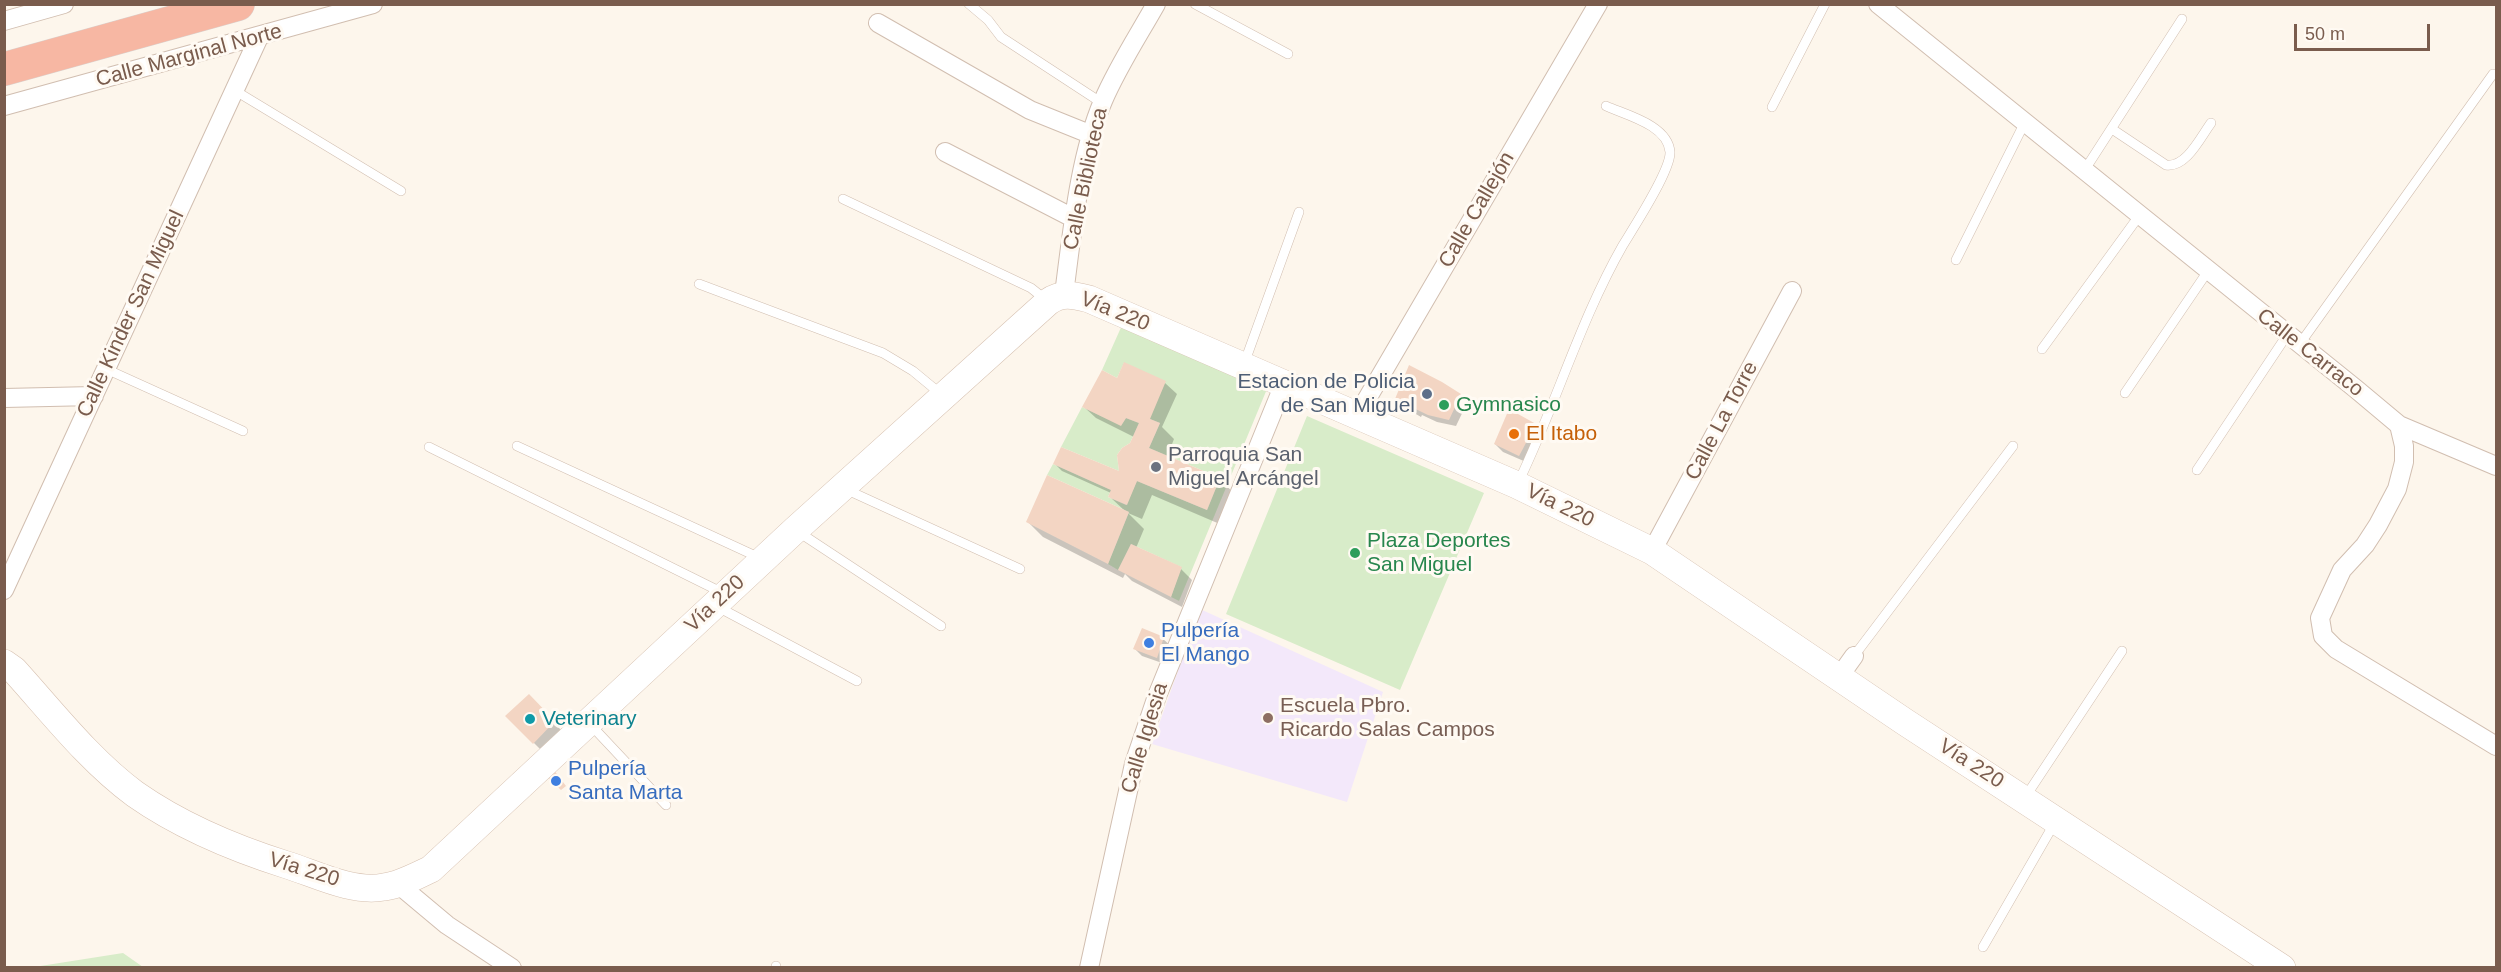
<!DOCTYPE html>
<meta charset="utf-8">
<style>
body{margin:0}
#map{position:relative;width:2501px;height:972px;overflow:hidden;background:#fdf6ec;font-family:Helvetica,sans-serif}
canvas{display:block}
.frame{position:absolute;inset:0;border:6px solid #7a5c4d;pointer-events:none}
.scale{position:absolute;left:2294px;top:24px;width:136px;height:27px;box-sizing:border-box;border:3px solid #7a5c4d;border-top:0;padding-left:8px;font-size:18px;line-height:21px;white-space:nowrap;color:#7a5c4d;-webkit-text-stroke:4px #fffaf3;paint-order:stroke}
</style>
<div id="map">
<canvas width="2501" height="972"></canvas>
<div class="frame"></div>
<div class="scale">50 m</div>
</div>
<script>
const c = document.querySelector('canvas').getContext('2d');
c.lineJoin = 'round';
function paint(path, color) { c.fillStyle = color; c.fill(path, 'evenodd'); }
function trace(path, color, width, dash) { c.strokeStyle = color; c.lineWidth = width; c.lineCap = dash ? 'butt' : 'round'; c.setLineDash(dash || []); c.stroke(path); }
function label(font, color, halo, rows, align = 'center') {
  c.font = font + ' Helvetica,sans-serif'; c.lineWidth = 6; c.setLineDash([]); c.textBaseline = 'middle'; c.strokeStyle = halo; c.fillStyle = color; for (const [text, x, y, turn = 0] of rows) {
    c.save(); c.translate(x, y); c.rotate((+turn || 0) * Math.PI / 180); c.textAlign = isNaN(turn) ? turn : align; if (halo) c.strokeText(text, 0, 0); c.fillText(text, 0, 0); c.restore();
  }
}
const education = new Path2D(`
 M1200 609 1383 692 1347 802 1152 744Z`);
const green = new Path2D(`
 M1123 323 1267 389 1179 601 1171 597 1181 567 1131 544 1118 570 1108 564 1129 512 1047 475 1053 464 1111 490 1108 497 1126 505 1137 481 1207 510 1220 478 1149 448 1160 423 1150 419 1124 363 1117 378 1102 370Z
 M1082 407 1121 425 1126 418 1139 423 1130 443 1122 448 1117 455 1119 471 1061 447Z
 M1307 416 1484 493 1400 690 1226 614Z
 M123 953 143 967H5H34Z`);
const shadow = new Path2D(`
 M1118 380 1165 383 1177 394 1162 427 1174 439 1167 457 1219 479 1235 494 1222 525 1152 495 1142 519 1128 513 1144 529 1136 548 1181 569 1192 580 1182 607 1132 581 1125 574 1123 578 1043 537 1028 522 1125 511 1110 497 1111 493 1062 471 1055 464 1120 474 1134 437 1096 418 1084 407Z
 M1460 395 1467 403 1456 426 1437 422 1422 415 1421 417 1409 410 1397 399Z
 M1535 425 1543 432 1526 462 1503 452 1495 444Z
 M1163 639 1171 646 1165 664 1142 656 1135 649Z
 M529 697 561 730 541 750 507 716Z`);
const building = new Path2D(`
 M1124 362 1166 381 1150 419 1160 423 1149 448 1220 478 1207 510 1137 481 1127 505 1108 497 1111 490 1053 464 1061 447 1119 471 1117 455 1122 448 1130 443 1139 423 1126 418 1121 426 1082 407 1102 370 1117 378Z
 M1409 365 1442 382 1461 394 1449 420 1428 415 1395 399Z
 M1509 409 1536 424 1519 456 1494 444Z
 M1047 475 1129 512 1108 564 1026 522Z
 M1131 544 1182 567 1171 597 1118 570Z
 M1142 628 1164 637 1157 658 1133 649Z
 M529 694 555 721 533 744 505 716Z
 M553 769 566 786 561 790 546 776Z`);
const lane = new Path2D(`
 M969 4 988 20 1001 37 1102 103
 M1195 4 1288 54
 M234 90 401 191
 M1772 107 1825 4
 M2112 129 2166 165C2186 168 2200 138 2211 123
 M2084 171 2182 19
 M843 199 1031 288 1046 300
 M1956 260 2024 124
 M699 284 883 353 913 371 942 395
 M2299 345 2493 74
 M2042 349 2139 216
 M1244 364 1299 212
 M106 369 243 431
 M2125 393 2208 271
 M517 446 760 558
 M429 447 723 593
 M2197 470 2287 335
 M1518 483C1556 405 1580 320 1623 245 1634 227 1671 170 1670 152 1668 125 1626 115 1606 106
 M845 489 1020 569
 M797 531 941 626
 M716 606 857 681
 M1854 656 2013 446
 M589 723 666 805
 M2026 796 2122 651
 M1983 947 2054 824
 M776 968V966`);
const street = new Path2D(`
 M1878 4 2356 389 2399 425 2404 446V462L2397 489 2378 525 2365 545 2342 570 2320 618 2323 636 2336 649 2496 746
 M4 21 64 4
 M878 23 1030 110 1092 135
 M4 106 373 4
 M945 152 1075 219
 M1064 294C1072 234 1079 157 1103 101 1117 68 1138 36 1156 4
 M4 398 94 396
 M1357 416 1598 4
 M2399 425 2496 466
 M1652 551 1792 291
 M4 590 259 37
 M1839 677 1854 656
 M398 884 447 925 512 968
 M1089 968 1134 764 1157 696 1284 384`);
const secondary = new Path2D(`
 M4 663 14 670C52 712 89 760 135 794 182 827 233 848 287 865 316 874 352 893 384 887 400 885 416 876 431 869L795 530 1048 302C1062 292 1073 295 1089 299L1517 485 1652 551 1905 722 2282 968`);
const highway = new Path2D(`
 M4 69 238 4`);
const markers = [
 [1427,394,6,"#5c6f8a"],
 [1444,405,6,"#2e9e5b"],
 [1514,434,6,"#e8710a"],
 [1156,467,6,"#6b7280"],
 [1355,553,6,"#2e9e5b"],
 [1149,643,6,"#3f7fe0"],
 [1268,718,6,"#8d6e63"],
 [530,719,6,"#0f9aa8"],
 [556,781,6,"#3f7fe0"]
];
const streetNames = [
 ["Calle Marginal Norte",189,56,-15],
 ["Calle Biblioteca",1086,179,-78],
 ["Calle Callejón",1477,210,-60],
 ["Vía 220",1115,312,22],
 ["Calle Kinder San Miguel",131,314,-65],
 ["Calle Carraco",2310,353,38],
 ["Calle La Torre",1722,421,-62],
 ["Vía 220",1560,506,26],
 ["Vía 220",715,604,-43],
 ["Calle Iglesia",1145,738,-73],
 ["Vía 220",1971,764,33],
 ["Vía 220",304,870,17]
];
const serviceNames = [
 ["Estacion de Policia",1415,382],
 ["de San Miguel",1415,406]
];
const leisureNames = [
 ["Gymnasico",1456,405],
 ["Plaza Deportes",1367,541],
 ["San Miguel",1367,565]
];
const foodNames = [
 ["El Itabo",1526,434]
];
const worshipNames = [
 ["Parroquia San",1168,455],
 ["Miguel Arcángel",1168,479]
];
const shopNames = [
 ["Pulpería",1161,631],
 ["El Mango",1161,655],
 ["Pulpería",568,769],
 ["Santa Marta",568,793]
];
const educationNames = [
 ["Escuela Pbro.",1280,706],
 ["Ricardo Salas Campos",1280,730]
];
const cultureNames = [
 ["Veterinary",542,719]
];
paint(education, '#f3e8fa');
paint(green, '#d8ecc9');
paint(shadow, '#0003');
paint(building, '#f3d5c3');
trace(lane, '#d1beb0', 10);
trace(street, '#d1beb0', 20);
trace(secondary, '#d6c0b0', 28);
trace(highway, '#dad1cd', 34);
trace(lane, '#fff', 9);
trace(street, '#fff', 18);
trace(secondary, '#fff', 27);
trace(highway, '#f7b7a3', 33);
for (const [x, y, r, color] of markers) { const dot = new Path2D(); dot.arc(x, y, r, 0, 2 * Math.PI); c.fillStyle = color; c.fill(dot); trace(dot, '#fffaf3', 2); }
label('21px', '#7a5c4d', '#fffaf3', streetNames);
label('21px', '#4e5e75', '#fffaf3', serviceNames, 'right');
label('21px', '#27864d', '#fffaf3', leisureNames, 'left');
label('21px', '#c56008', '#fffaf3', foodNames, 'left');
label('21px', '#5b616d', '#fffaf3', worshipNames, 'left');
label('21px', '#366cbe', '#fffaf3', shopNames, 'left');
label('21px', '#785e54', '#fffaf3', educationNames, 'left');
label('21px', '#0d838f', '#fffaf3', cultureNames, 'left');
</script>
